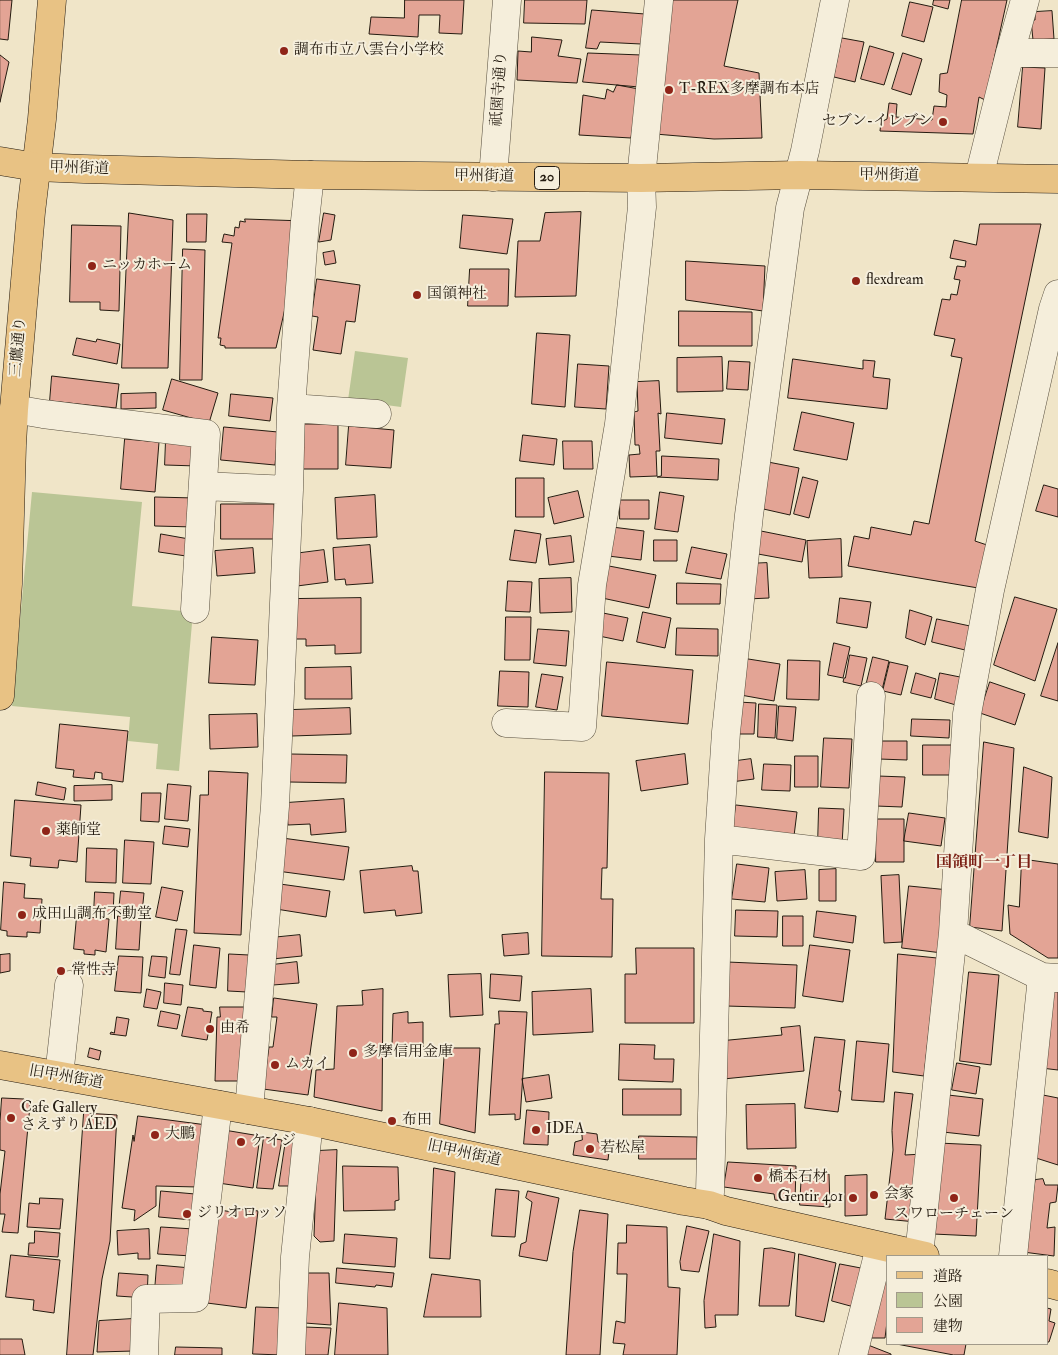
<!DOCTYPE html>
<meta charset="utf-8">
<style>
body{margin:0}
#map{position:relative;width:1058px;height:1355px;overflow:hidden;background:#f0e5c8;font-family:"IM FELL Double Pica","Noto Serif JP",serif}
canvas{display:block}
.legend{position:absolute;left:886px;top:1255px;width:162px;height:90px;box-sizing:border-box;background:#f5eedb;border:1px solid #a19a8a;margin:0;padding:6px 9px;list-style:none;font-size:15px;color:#241b10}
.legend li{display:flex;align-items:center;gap:10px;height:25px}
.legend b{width:25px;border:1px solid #a19a8a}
</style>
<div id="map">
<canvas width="1058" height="1355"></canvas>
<ul class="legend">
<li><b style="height:6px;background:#e8c284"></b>道路</li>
<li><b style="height:14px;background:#bac595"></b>公園</li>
<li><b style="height:14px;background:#e3a495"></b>建物</li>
</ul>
</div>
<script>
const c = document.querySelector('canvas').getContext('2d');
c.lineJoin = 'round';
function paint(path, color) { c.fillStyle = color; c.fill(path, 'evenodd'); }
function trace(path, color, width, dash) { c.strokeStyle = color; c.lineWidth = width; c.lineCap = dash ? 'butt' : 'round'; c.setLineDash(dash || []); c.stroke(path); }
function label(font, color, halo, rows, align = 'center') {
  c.font = font + ' "IM FELL Double Pica","Noto Serif JP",serif'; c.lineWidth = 4; c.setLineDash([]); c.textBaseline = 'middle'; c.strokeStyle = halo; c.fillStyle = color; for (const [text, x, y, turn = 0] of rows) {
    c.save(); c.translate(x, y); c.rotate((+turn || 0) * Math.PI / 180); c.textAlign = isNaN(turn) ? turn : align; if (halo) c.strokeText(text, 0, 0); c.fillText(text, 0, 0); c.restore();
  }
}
const green = new Path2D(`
 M355 351 408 358 401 407 348 400Z
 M32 492 142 502 132 606 193 612 179 771 156 769 158 744 128 741 130 717 12 706Z`);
const building = new Path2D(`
 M0 0H12L8 40 0 39Z
 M405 0H464L462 34 439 33 440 15H419L418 37 369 34 371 17 404 18Z
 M525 0H587L585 24 524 23Z
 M672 0H738L724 66 759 73 762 138 714 139 655 134Z
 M934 0H950L948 9 933 5Z
 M962 0H1007L985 100 979 97 973 134 880 131 881 122 887 119 889 103 897 104 896 117 932 120 934 106 946 107 947 95 939 92 940 74 947 73Z
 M910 2 933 7 924 42 902 36Z
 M592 10 645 14 641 44 600 42 597 49 586 48Z
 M1052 11 1054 39 1033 40 1031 20H1035V12Z
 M532 37 562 40 558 56 581 59 577 83 517 80 518 51 531 52Z
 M842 38 864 42 855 82 834 77Z
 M870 46 894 53 884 85 861 79Z
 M588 53 642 55 639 87 583 82Z
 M903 53 922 59 911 95 892 89Z
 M0 55 9 62 0 102Z
 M1023 67 1045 68 1041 129 1018 127Z
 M617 85 639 89 631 138 579 135 583 95 605 99 607 89 613 92Z
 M581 212 576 296 515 297 518 241H540L545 213Z
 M129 213 173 220 168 368H122Z
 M324 213 335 215 331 240 319 242Z
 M187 214H207L206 242H187Z
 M463 215 513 219 507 254 460 248Z
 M245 219 305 221 276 348H225V346L220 345 221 338H218L232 243 222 242 224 234 234 236 235 227 239 228 240 221 245 222Z
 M980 224H1041L975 541 990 546V590L848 566 854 536 869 539 871 527 911 535 914 521 929 524 962 358 951 356 955 339 934 335 942 299 950 300 951 294 957 295 960 280 954 279 957 266 965 267 966 261 950 258 954 240 976 245Z
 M72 225 121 226 119 311 100 310V302H70Z
 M183 249 205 250 202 380H180Z
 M334 251 336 263 325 265 323 253Z
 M686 261 765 266 763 311 686 300Z
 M470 269H509L508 306H468Z
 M317 279 360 285 355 322 346 321 341 354 313 350 318 317 312 316Z
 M679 311 752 312V346H679Z
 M537 333 570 335 565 407 532 404Z
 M77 338 96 342 97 339 120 344 117 364 73 355Z
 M722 357 723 391 677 392V358Z
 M793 359 863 369V360L875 361 873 377 890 379 887 409 788 398Z
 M729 361 750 362 748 390 727 389Z
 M578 364 609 366 606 409 575 407Z
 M52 376 119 384 116 408 50 401Z
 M172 379 218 393 209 423 163 410Z
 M659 381 661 414 658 413 660 451H656L657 476 630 477 629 455 640 454 639 445H635L634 412 638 411 637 382Z
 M156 393V408L121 409V394Z
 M231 394 273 398 270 421 229 416Z
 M802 412 854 423 847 460 794 450Z
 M667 413 725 419 722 444 665 438Z
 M297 424H338V469H298Z
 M349 426 394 430 391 468 346 465Z
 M224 427 278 432 275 465 221 460Z
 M523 435 557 439 554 465 520 461Z
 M125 439 159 442 155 492 121 489Z
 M166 439 197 440V466L165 465Z
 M563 441H592L593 469H564Z
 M662 456 719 459 718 480 657 477 661 476Z
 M768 462 799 468 790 515 759 508Z
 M803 477 818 481 809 518 794 514Z
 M516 478H544V517H516Z
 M1044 485 1058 489V517L1036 511Z
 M578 491 584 517 554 524 548 498Z
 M660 492 684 496 678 532 655 529Z
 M375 495 377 537 337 539 335 498Z
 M155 497 195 498V527L155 526Z
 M620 500H649V519H620Z
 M221 504H274L275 539H221Z
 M612 527 644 531 641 560 608 556Z
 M751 529 806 540 802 562 747 552Z
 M515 530 541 534 536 563 510 560Z
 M161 534 189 539 186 556 159 552Z
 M571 536 574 562 549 565 546 539Z
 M841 539 842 577 809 578 807 541Z
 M654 540H677V561H654Z
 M370 545 373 583 346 585 345 579 335 580 333 548Z
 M692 547 727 554 721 579 686 573Z
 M253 548 255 573 217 576 215 551Z
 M324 550 328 582 297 586 293 554Z
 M767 563 769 598 747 599 746 564Z
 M609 566 656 575 649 608 602 598Z
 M571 578 572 612 540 613 539 579Z
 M508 581 532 582 530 612 506 611Z
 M677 583 721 584 720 604H677Z
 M1015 597 1057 609 1035 681 994 665Z
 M361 598V653L335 654V645L306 646V639H294V599Z
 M840 598 871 602 867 628 837 623Z
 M910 610 932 617 925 645 906 638Z
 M643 612 671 618 665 648 637 642Z
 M603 613 628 618 623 641 599 636Z
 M506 617H531L530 660H505Z
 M937 619 970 626 965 650 932 642Z
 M677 628 718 629V656L676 655Z
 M538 629 569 631 566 666 534 663Z
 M212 637 258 640 255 685 209 683Z
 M834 643 850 647 843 678 828 675Z
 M1058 643V701L1041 696Z
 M850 655 867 658 861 686 843 682 844 678H845Z
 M873 657 889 661 882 690 866 686Z
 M742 658 780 664 774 701 735 694Z
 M788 660 820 661 819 700 787 699Z
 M607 662 693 670 688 724 602 716Z
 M890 662 908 666 901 695 883 691Z
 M351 667 352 699H305V668Z
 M500 671 529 672 528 707 498 706Z
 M916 673 936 679 931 698 911 693Z
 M940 673 960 677 956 705 935 699Z
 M542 674 563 677 557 710 536 707Z
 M990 682 1025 694 1015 725 980 713Z
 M738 702 756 703 754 734H736Z
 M759 704 777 705 775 738 758 737Z
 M779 706 796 707 793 741 777 739Z
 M350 708 351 734 292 736 291 710Z
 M257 714 258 747 210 749 209 715Z
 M912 719 950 720 949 738 911 736Z
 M60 724 128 731 123 782 102 779V773L95 772 94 779 73 777 74 770 56 768Z
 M824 738 852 739 849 788 821 787Z
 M879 741H907V760L879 759Z
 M984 742 1014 748 1002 931 970 927Z
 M923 745H954L953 775H923Z
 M290 754 347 755 346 783 289 782Z
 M685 754 688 784 641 791 636 761Z
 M795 756H818V787H795Z
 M751 759 754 779 731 782 729 762Z
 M764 764 791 765 790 791 762 790Z
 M1024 767 1052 777 1048 838 1019 832Z
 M209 771 248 773 241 935 194 933 200 795H208Z
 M545 772 609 773 607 868H602L601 899H613L612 957 542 956Z
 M878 776 905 777 902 807 876 806Z
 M38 782 66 788 64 800 36 795Z
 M168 784 191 786 188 821 165 819Z
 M112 785V800L74 801V786Z
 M142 793H161L159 822 141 821Z
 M344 799 346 832 311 835 310 824 288 825 286 803Z
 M15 800 81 805 77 862 59 860 58 868 30 866 31 858 11 856Z
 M736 805 797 812 794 836 733 828Z
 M819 808 844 809 842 845 818 844Z
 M909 813 945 818 941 846 904 841Z
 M876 819H904V862H876Z
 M165 826 190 829 188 847 163 844Z
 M282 838 349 847 344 880 277 871Z
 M125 840 154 842 151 884 123 883Z
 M87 848 117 849 116 883 86 882Z
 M1022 859 1058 864V958H1048L1010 934 1008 905 1019 907Z
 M737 864 769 868 765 902 732 899Z
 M412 866 413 871H418L422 913 396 916 395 910 364 913 360 871Z
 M836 869V901H819V870Z
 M805 870 807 899 777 901 775 872Z
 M899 875 902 942 884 943 881 876Z
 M4 882 25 884 24 898 42 899 40 933 27 932V937L7 936V931L1 930Z
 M280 884 330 891 326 917 276 909Z
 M909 886 949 890 942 953 902 948Z
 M162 887 183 891 177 921 156 917Z
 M121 891 144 893 142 913 119 911Z
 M95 892 114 893 113 914 94 913Z
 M736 910 778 911 777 937 735 936Z
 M817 911 856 916 853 943 814 937Z
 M77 916 109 919 106 952 95 950V955L84 954V950L74 949Z
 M118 916 141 918 139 950 116 949Z
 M783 916H803V946H783Z
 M176 929 187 930 180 975 170 974Z
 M528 933 529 954 504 956 502 935Z
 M300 935 302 956 272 959 270 938Z
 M194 945 220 948 216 988 190 985Z
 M810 945 850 950 843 1002 803 996Z
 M636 948H694V1023H625V974H636Z
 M10 954V971L0 973V955Z
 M229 954 249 955 247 992 228 991Z
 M898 954 937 958 924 1076 893 1072Z
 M119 956 143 957 141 993 115 991Z
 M152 956 167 957 165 978 149 976Z
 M297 962 299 983 273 985 272 965Z
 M727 962 797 965 795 1008 726 1006Z
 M106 968V974L96 975V969Z
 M969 972 999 975 991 1065 960 1061Z
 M481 974 483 1015 450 1017 448 975Z
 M491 974 522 976 520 1001 490 998Z
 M165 983 183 985 181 1005 164 1003Z
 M1058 987V1070L1041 1068 1052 988Z
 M147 989 161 992 157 1009 144 1007Z
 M383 989 382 1111 314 1097 316 1070 334 1069 337 1006 363 1005 362 991Z
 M591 989 593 1032 533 1035 532 992Z
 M274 998 317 1004 309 1061H313L308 1095 263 1089 269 1047H273L277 1017H272Z
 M188 1007 203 1009V1011L212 1012 207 1040 182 1036Z
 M220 1007H244L240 1081H215L217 1017H220Z
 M161 1011 180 1015 177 1029 158 1026Z
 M499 1011 527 1012 520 1119 515 1120V1114L489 1115 495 1024H499Z
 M408 1012V1023L423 1022V1047L392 1046 393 1014Z
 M117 1017 129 1019 126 1036 110 1034 111 1032 114 1033Z
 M800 1026 804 1071 723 1079 719 1041 782 1035 781 1028Z
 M815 1037 845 1040 839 1091H841L838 1112 805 1108Z
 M857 1041 889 1044 884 1102 852 1100Z
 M620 1044 655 1045 654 1059H674L673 1082 619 1080Z
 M90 1048 101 1051 99 1060 88 1057Z
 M445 1048H480L475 1133 440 1124Z
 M957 1063 980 1067 976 1094 952 1090Z
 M549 1075 552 1098 526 1102 522 1079Z
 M623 1089H681V1115H623Z
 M895 1092 913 1094 905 1155 923 1154 916 1222 885 1219 893 1150 892 1131Z
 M1038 1094 1058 1098V1165L1036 1158Z
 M948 1095 983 1099 979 1136 943 1132Z
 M2 1098 24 1099 30 1105 18 1233 2 1232 5 1214H0V1194L5 1151 0 1150V1122Z
 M795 1104 796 1148 747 1149 746 1105Z
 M527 1110 549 1112 548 1145 524 1144Z
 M84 1113 117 1115 110 1241 102 1279 93 1355H67Z
 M138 1116 207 1125 198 1187 156 1186V1206L134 1221 135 1210 122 1208 133 1135 134 1141Z
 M224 1130 260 1136 253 1188 218 1183Z
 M582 1132 597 1134 598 1142 610 1143 608 1160 573 1155 575 1142 582 1140Z
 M639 1136 697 1137V1159H639Z
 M264 1137 282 1140 273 1189 257 1188Z
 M286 1140 299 1143 293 1186H279Z
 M938 1143 981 1145 976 1236 933 1234Z
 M337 1150 334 1241 320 1242 314 1236 317 1151Z
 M728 1162 796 1166 795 1202 775 1200 774 1194 724 1187Z
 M343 1166 398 1167 399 1200 395 1201V1210L344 1211Z
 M434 1168 455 1172 450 1259 430 1258Z
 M802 1171 829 1174 830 1207 800 1205Z
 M867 1175V1215L845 1216V1176Z
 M1043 1179 1045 1185H1058L1056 1202 1050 1203 1047 1228 1055 1227 1054 1256 1023 1252 1035 1180Z
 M496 1189 519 1191 515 1237 492 1236Z
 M161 1191 195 1194 192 1220 159 1217Z
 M528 1191 559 1198 547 1261 519 1256 521 1244 526 1242 532 1202 526 1198Z
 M40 1198 63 1199 60 1229 27 1227 29 1203 39 1204Z
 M233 1208 258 1211 246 1308 207 1303 219 1210 233 1212Z
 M580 1210 608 1214 600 1355H566L573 1252Z
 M627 1225 667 1227 668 1287 680 1288 677 1355H623L625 1344 613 1343 616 1321 625 1323 627 1274H617L618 1243H626Z
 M687 1226 709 1231 699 1272 681 1270 680 1262Z
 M161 1227 194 1229 192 1256 158 1254Z
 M149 1229 150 1259H138V1253L118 1255 117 1231Z
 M35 1231 60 1233 58 1257 28 1255 29 1243H34Z
 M345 1234 397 1238 395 1267 343 1263Z
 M714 1234 740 1241 738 1315H715L716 1327 705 1328 704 1301Z
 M772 1248 795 1253 789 1306H759L764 1249Z
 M799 1254 836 1263 824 1322 796 1316Z
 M11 1255 60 1260 54 1313 33 1310 34 1300 6 1297Z
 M840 1264 866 1269 854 1307 832 1301Z
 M157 1265 191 1268 188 1293 155 1290Z
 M337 1268 394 1273 392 1287 376 1285 375 1287 336 1283Z
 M119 1273 148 1275 147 1298 117 1296Z
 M303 1273H329L331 1325 305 1323Z
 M432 1274 480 1280 481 1317H424Z
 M887 1279V1322L885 1338H865L880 1280Z
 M339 1303 387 1308 388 1355H335Z
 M256 1307 284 1308 283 1355 253 1354Z
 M1047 1308 1051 1309 1049 1321 1055 1323 1049 1342H1047Z
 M132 1319 134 1351 97 1352 99 1321Z
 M304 1327 331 1328 328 1355H301Z
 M0 1339H22L25 1355H0Z
 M897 1344H966L964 1355H954Z
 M868 1345 891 1354V1355H866Z
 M176 1347 222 1348V1355H175Z`);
const minor = new Path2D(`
 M1010 53H1058
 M493 177 507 0
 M979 177 1010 53 1025 0
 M291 408 377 414
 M14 409 43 414 206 434 195 609
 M203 486 289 490
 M506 723 582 727 592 585 619 424 642 207 641 178 659 0
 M719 839 861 856 871 696
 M953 933 1042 977 1058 978
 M59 1076 69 985
 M249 1110 275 806 289 490 291 408 305 221 310 175
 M709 1205 710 1192 719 839 726 732 749 515 790 208 805 151 835 0
 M919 1255 953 933 967 714 990 590 1053 309 1058 294
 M1013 1256 1042 977
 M144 1355 146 1299 195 1298 218 1105
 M291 1355 295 1257 309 1121
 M853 1355 880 1247`);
const major = new Path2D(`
 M0 696 8 584 12 445 14 409 31 212 42 119 52 0
 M0 1065 309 1121 684 1201 709 1205 726 1211 925 1256
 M1047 1283 1058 1286`);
const highway = new Path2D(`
 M0 161 36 167 84 169 310 175 641 178 800 175 1058 179`);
const markers = [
 [284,51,5,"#8f2418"],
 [669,90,5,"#8f2418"],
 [943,122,5,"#8f2418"],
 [92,266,5,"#8f2418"],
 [856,281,5,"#8f2418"],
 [417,295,5,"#8f2418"],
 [46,831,5,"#8f2418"],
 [22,915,5,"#8f2418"],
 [61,971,5,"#8f2418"],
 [210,1029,5,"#8f2418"],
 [353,1053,5,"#8f2418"],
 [275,1065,5,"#8f2418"],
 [11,1118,5,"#8f2418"],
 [392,1121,5,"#8f2418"],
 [536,1130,5,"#8f2418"],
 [155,1135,5,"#8f2418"],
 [241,1142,5,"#8f2418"],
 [590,1149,5,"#8f2418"],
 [758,1178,5,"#8f2418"],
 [874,1195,5,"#8f2418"],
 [853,1198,5,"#8f2418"],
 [954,1198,5,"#8f2418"],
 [187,1214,5,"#8f2418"]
];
const shields = [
 [547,178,25]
];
const shieldNames = [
 ["20",547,178]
];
const poiNames = [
 ["調布市立八雲台小学校",294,51],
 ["T-REX多摩調布本店",679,90],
 ["セブン-イレブン",933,122,"right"],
 ["ニッカホーム",102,266],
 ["flexdream",866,281],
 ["国領神社",427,295],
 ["薬師堂",56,831],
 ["成田山調布不動堂",32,915],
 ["常性寺",71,971],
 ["由希",220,1029],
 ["多摩信用金庫",363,1053],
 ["ムカイ",285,1065],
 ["Cafe Gallery",21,1109],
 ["さえずり AED",21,1126],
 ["布田",402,1121],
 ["IDEA",546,1130],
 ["大鵬",165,1135],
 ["ケイジ",251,1142],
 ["若松屋",600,1149],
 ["橋本石材",768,1178],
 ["会家",884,1195],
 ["Gentir 401",843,1198,"right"],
 ["ジリオロッソ",197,1214],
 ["スワローチェーン",954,1215,"center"]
];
const streetNames = [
 ["祇園寺通り",500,89,-86],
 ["甲州街道",79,169,2],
 ["甲州街道",889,176,1],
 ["甲州街道",484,177,1],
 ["三鷹通り",19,347,-85],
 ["旧甲州街道",66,1078,10],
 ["旧甲州街道",464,1154,12]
];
const neighbourhoodNames = [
 ["国領町一丁目",984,864]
];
paint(green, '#bac595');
paint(building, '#e3a495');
trace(building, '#241b10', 1);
trace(minor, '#574e3e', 29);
trace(major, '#241b10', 29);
trace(highway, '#241b10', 29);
trace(minor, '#f5eedb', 28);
trace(major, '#e8c284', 28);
trace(highway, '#e8c284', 28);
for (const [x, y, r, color] of markers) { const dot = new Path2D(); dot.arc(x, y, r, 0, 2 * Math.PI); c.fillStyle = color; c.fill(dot); trace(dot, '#f5eedb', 2); }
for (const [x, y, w] of shields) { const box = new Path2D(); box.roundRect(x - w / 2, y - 11.5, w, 23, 4); c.fillStyle = '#f5eedb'; c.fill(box); trace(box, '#241b10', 1); }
label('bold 14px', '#241b10', null, shieldNames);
label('15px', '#241b10', '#f5eedb', poiNames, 'left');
label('15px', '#241b10', '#f5eedb', streetNames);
label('bold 16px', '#7a1f14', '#f5eedb', neighbourhoodNames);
</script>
